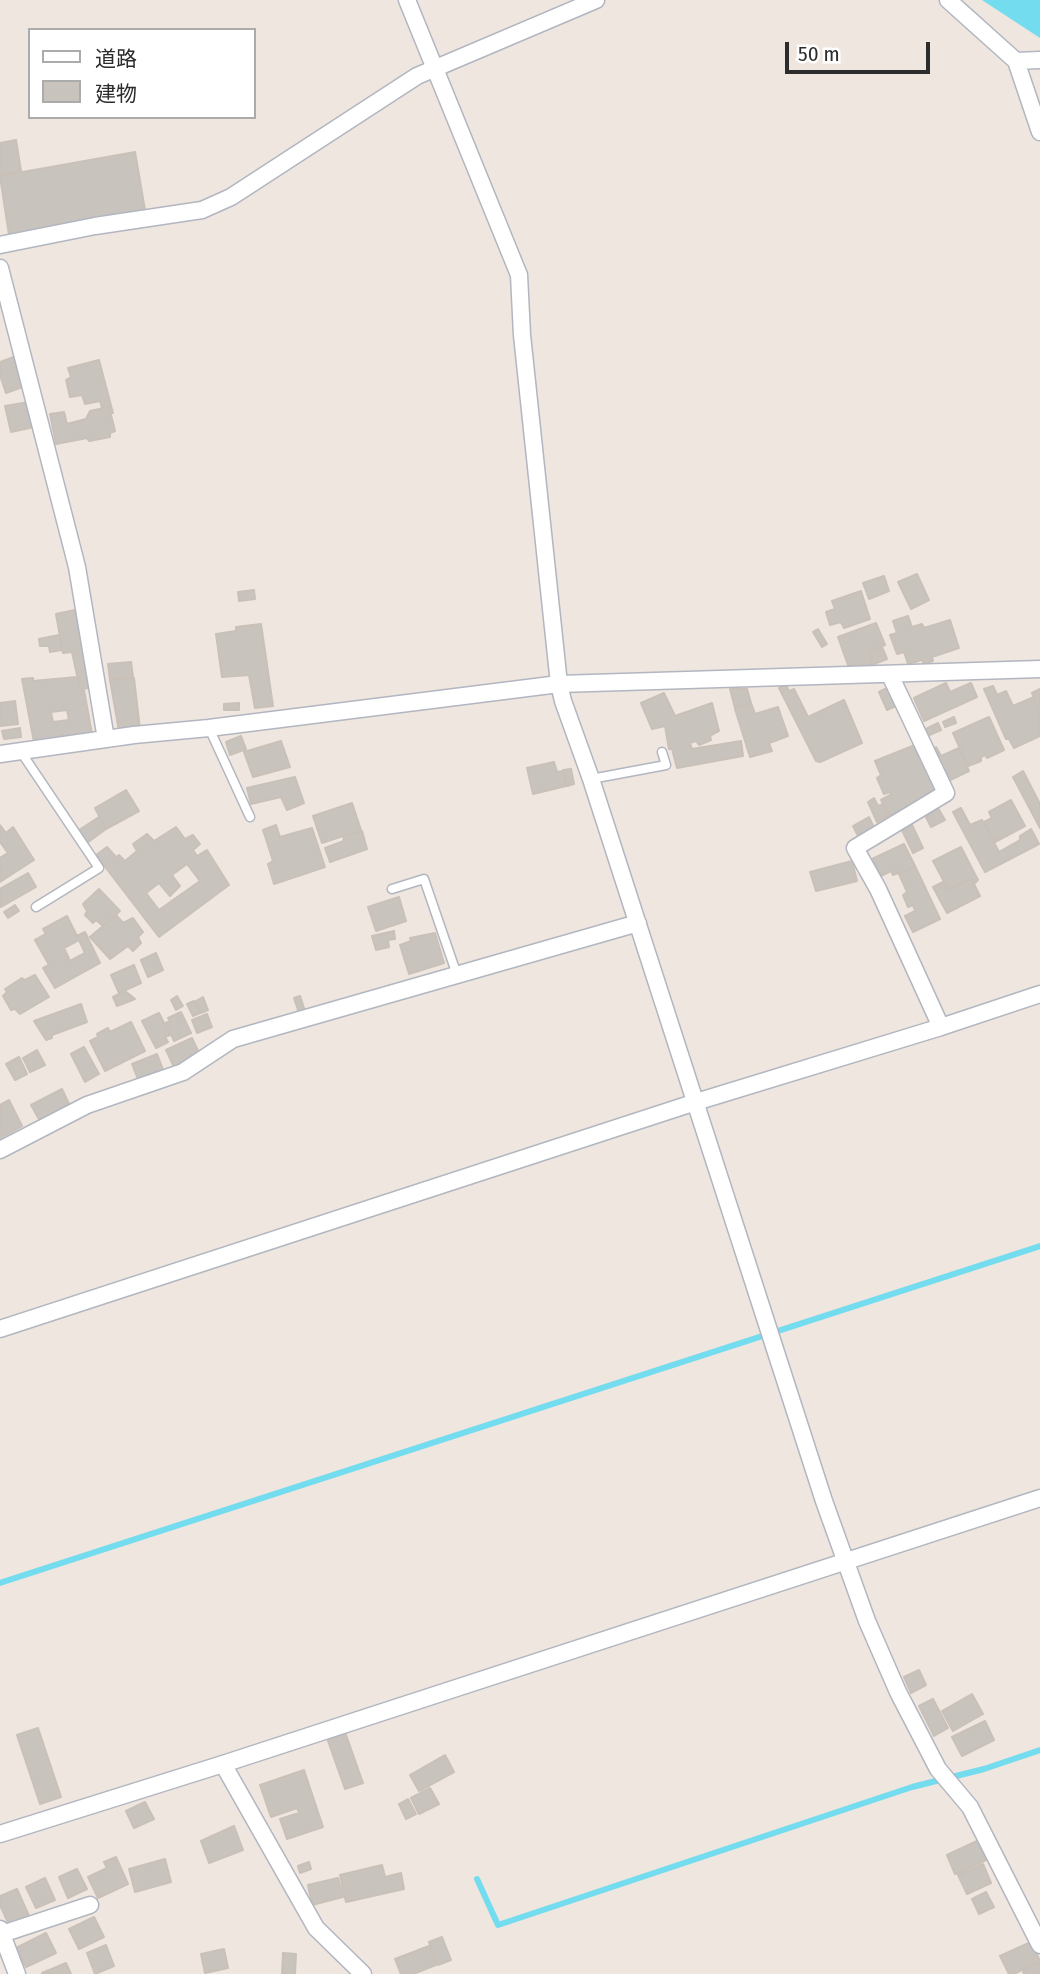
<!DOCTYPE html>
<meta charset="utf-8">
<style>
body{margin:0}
#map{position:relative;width:1040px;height:1974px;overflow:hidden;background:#eee6df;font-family:"Fira Sans Condensed","Noto Sans JP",sans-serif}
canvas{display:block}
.legend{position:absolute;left:28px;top:28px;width:228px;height:91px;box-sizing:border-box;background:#fff;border:2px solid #ababab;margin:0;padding:9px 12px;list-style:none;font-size:21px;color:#2c2c2c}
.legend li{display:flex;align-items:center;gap:14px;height:35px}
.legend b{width:35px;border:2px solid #ababab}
.scale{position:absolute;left:785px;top:42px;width:145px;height:32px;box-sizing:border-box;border:4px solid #2c2c2c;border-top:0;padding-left:9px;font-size:21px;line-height:24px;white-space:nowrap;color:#2c2c2c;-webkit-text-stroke:5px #fff;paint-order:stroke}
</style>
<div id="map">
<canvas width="1040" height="1974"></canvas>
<ul class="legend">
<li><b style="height:9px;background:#fff"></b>道路</li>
<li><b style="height:19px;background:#c9c3be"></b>建物</li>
</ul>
<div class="scale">50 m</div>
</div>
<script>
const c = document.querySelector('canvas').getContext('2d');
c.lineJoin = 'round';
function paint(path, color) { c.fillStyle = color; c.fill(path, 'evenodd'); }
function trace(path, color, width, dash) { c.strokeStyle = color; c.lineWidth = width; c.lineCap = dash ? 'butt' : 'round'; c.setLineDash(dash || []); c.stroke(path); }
const water = new Path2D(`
 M982 0H1040V38Z`);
const stream = new Path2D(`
 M0 1583 1040 1246
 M477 1879 498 1925 912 1787 984 1769 1040 1750`);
const building = new Path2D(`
 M16 140 21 171 0 175V143Z
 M135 152 145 210 9 235 0 176Z
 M19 355 28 385 6 393 0 375V362Z
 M99 360 113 413H112L110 406 102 408 100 401 85 404 82 395 70 397 66 380 71 377 68 368Z
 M29 402 34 427 11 432 5 406Z
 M109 407 115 431 110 433V437L89 441 87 438 56 444 50 414 64 412 67 424 86 419 90 411Z
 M917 574 929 600 911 609 898 582Z
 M884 576 889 591 869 599 863 583Z
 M254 590 255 599 239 601 238 592Z
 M861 591 870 619 844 628 841 622 830 625 826 612 835 609 832 601Z
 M75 610 90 688 80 689 72 652 63 653 56 614Z
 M908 616 912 627 922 624 924 628 950 620 959 648 932 657 933 661 924 664 922 660 908 664 904 652 897 654 890 635 897 633 893 621Z
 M876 623 885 645 869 651 873 664 848 665 838 637Z
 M261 624 273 706 255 708 249 675 222 677 216 634 236 631V627Z
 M818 629 827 644 822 647 813 632Z
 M59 635 62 650 50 652 49 646H40L39 639Z
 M882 647 887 659 874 664 869 652Z
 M131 662 133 677 110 680 108 664Z
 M77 677 80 690H84L92 734 34 742 22 679 33 678V681ZM67 710 69 720 53 722 51 712Z
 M134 678 140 729 119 731 110 680Z
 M946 683 950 692 971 683 977 697 924 721 914 698Z
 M786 685 789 691 794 689 808 717 844 700 862 743 820 762 816 761 779 688Z
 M993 686 997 695 1006 691 1013 706 1034 697 1040 712V736L1014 748 1009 739H1006L984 689Z
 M889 687 898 705 887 710 879 692Z
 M730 689H747L751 703 735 708Z
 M1040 689V710L1032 693Z
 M664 693 675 716 712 703 719 731 710 736 711 740 699 745 696 741 690 743 692 749 741 741 743 756 677 768 672 749H669L665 726 652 729 641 703Z
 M15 701 18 724 0 726V703Z
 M239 703V710H224V704Z
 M751 703 755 714 778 707 788 736 769 743 772 751 750 757 735 709Z
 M954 717 956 723 945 727 943 722Z
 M989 717 1004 750 987 758 985 755 981 757V761L968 766 953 733Z
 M938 723 941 730 927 736 924 730Z
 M20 728 21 737 4 739 2 731Z
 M241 736 246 749 230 755 226 742Z
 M281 741 290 767 253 777 244 752Z
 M915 745 939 795 894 822 881 800 892 794 890 792 884 794 877 778 881 775 875 761Z
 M936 747 941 756 959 748 969 771 946 782 931 750Z
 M554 762 557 772 563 771 566 786 533 794 527 768Z
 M571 769 574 784 567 786 563 770Z
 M1023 771 1040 804V828L1013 777Z
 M295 777 304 803 287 810 281 797 251 804 247 788Z
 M126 790 139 811 106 829 95 808Z
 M874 798 878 806 883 804 888 816 877 822 868 802Z
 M1011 800 1025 826 995 842 984 822 992 818 989 812Z
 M352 803 361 830 322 843 313 816Z
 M938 808 945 820 931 827 925 815Z
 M961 808 970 825 982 820 999 852 1020 840V836L1031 829 1039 844 985 872 953 812Z
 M99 817 106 829 87 843 79 830Z
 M869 817 875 830 859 838 853 826Z
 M911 823 923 848 913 853 901 828Z
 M0 825 6 833 13 827 34 860 0 882V858L8 853 0 842Z
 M276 825 280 837 312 828 325 867 274 884 268 864 273 861 263 830Z
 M176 827 185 839 193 835 200 844 193 850 197 856 207 850 229 885 159 937 96 855 107 847 116 857 119 855 125 861 137 851 133 844 147 834 154 841ZM187 864 200 881 159 910 146 893 159 883 170 896 180 886 172 875Z
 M362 831 367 849 330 862 325 848 344 841 343 836Z
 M904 844 915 866 893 875 891 871 881 876 872 859Z
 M961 847 978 880 975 883 971 878 948 889 933 861Z
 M852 861 857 881 816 891 810 872Z
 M915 866 940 919 913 932 905 916 915 911 913 905 908 907 903 895 907 892 899 874Z
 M28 873 36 887 1 907 0 889Z
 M971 878 980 896 947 913 933 887 943 882 948 890Z
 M99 889 120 911 103 926 96 920 93 923 85 915 87 911 83 904Z
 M399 897 406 921 376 931 368 907Z
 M15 905 19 911 8 918 4 912Z
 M116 915 123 923 133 918 143 932 138 937 141 943 133 951 128 946 110 959 90 937Z
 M67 916 77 936 85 932 100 963 55 988 43 968 49 965 35 940 46 934 43 929ZM79 940 85 953 70 961 64 948Z
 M394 931 395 939 388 940 389 947 376 950 372 936Z
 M435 933 444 963 409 974 400 945 411 941 410 938Z
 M156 953 163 970 148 977 141 960Z
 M134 965 141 983 119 993 111 975Z
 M35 975 49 997 20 1014 15 1009 11 1010 3 996 7 992 5 989 22 978 25 980Z
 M125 991 135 999 117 1006 113 997Z
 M177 996 183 1006 176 1010 171 1000Z
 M300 996 305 1011 299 1013 294 998Z
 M203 997 208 1010 201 1013 196 1001Z
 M194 1001 200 1013 193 1016 187 1004Z
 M81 1004 87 1022 52 1035V1038L46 1040 34 1021Z
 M181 1012 191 1033 174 1041 166 1023 170 1021 168 1018Z
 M159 1013 170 1035 165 1037 168 1042 156 1048 142 1021Z
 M207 1014 212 1027 197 1033 192 1020Z
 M131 1022 145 1051 105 1071 90 1041 98 1037 97 1034 108 1028 110 1032Z
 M192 1038 200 1055 174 1067 166 1050Z
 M84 1047 99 1074 85 1082 71 1054Z
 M37 1050 45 1065 30 1072 23 1058Z
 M157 1054 164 1072 139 1082 132 1064Z
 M19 1057 27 1074 15 1080 6 1064Z
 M62 1089 70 1106 40 1121 31 1105Z
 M9 1100 22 1126 0 1138V1105Z
 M919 1670 926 1685 911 1693 904 1677Z
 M972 1694 983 1714 953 1731 942 1711Z
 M933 1699 948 1728 934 1736 919 1706Z
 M985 1721 994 1740 962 1756 952 1737Z
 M38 1728 61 1797 40 1804 17 1735Z
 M345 1732 363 1783 345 1789 327 1738Z
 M445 1755 454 1772 419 1791 410 1775Z
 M304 1770 323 1827 287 1839 280 1819 299 1813 297 1808 271 1817 260 1785Z
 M430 1788 439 1804 419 1814 411 1798Z
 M408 1799 416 1814 406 1819 399 1804Z
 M145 1802 154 1819 134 1828 126 1811Z
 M234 1826 243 1850 209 1863 201 1841Z
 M977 1841 986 1860 955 1874 947 1855Z
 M116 1857 128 1884 98 1898 88 1877 107 1868 104 1862Z
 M165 1859 171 1882 135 1892 129 1869Z
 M309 1862 311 1869 300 1873 298 1866Z
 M983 1864 991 1883 967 1894 958 1875Z
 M382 1865 385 1877 401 1873 404 1889 346 1902 340 1875Z
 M77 1869 87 1889 68 1898 59 1877Z
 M45 1878 55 1900 36 1908 26 1887Z
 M338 1878 343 1897 312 1905 308 1885Z
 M17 1889 29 1916 9 1925 0 1905V1896Z
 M986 1892 994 1907 979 1914 972 1899Z
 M94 1917 104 1937 79 1949 69 1929Z
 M46 1933 56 1953 26 1967 16 1948Z
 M442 1937 451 1960 438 1965 429 1942Z
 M1031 1942 1040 1961 1014 1974H1009L1000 1956Z
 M106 1945 114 1966 95 1974 87 1953Z
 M429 1946 436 1965 413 1974H401L395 1959Z
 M224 1949 228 1968 205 1973 201 1954Z
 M283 1953 296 1954 295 1974H282Z
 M1040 1962V1974H1024L1023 1971Z
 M66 1963 71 1974H43L42 1973Z`);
const lane = new Path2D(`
 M209 728 250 817
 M21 752 99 868 36 907
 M591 779 666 765 662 752
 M392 889 424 879 457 975`);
const street = new Path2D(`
 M407 0 519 275 522 335 559 684 563 701 591 779 824 1501 867 1621 898 1692 938 1769 970 1807 1040 1945
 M948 0 1016 61 1040 132
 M1016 61 1040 60
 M0 245 95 226 202 210 231 197 417 76 596 0
 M0 268 77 567 106 739
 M890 675 946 793 855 848 878 889 941 1027
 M0 754 134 735 209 728 559 684 1040 669
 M0 1150 87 1105 183 1072 233 1039 638 923
 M0 1329 696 1102 941 1027 1040 994
 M223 1764 316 1928 363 1974
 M0 1834 223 1764 1040 1498
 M0 1929 17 1974
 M2 1934 90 1905`);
paint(water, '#73dcef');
trace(stream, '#73dcef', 6);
paint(building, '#c9c3be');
trace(building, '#c9c1b8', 2);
trace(lane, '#b2b6c0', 11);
trace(street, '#b2b6c0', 19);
trace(lane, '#fff', 8);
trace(street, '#fff', 16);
</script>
